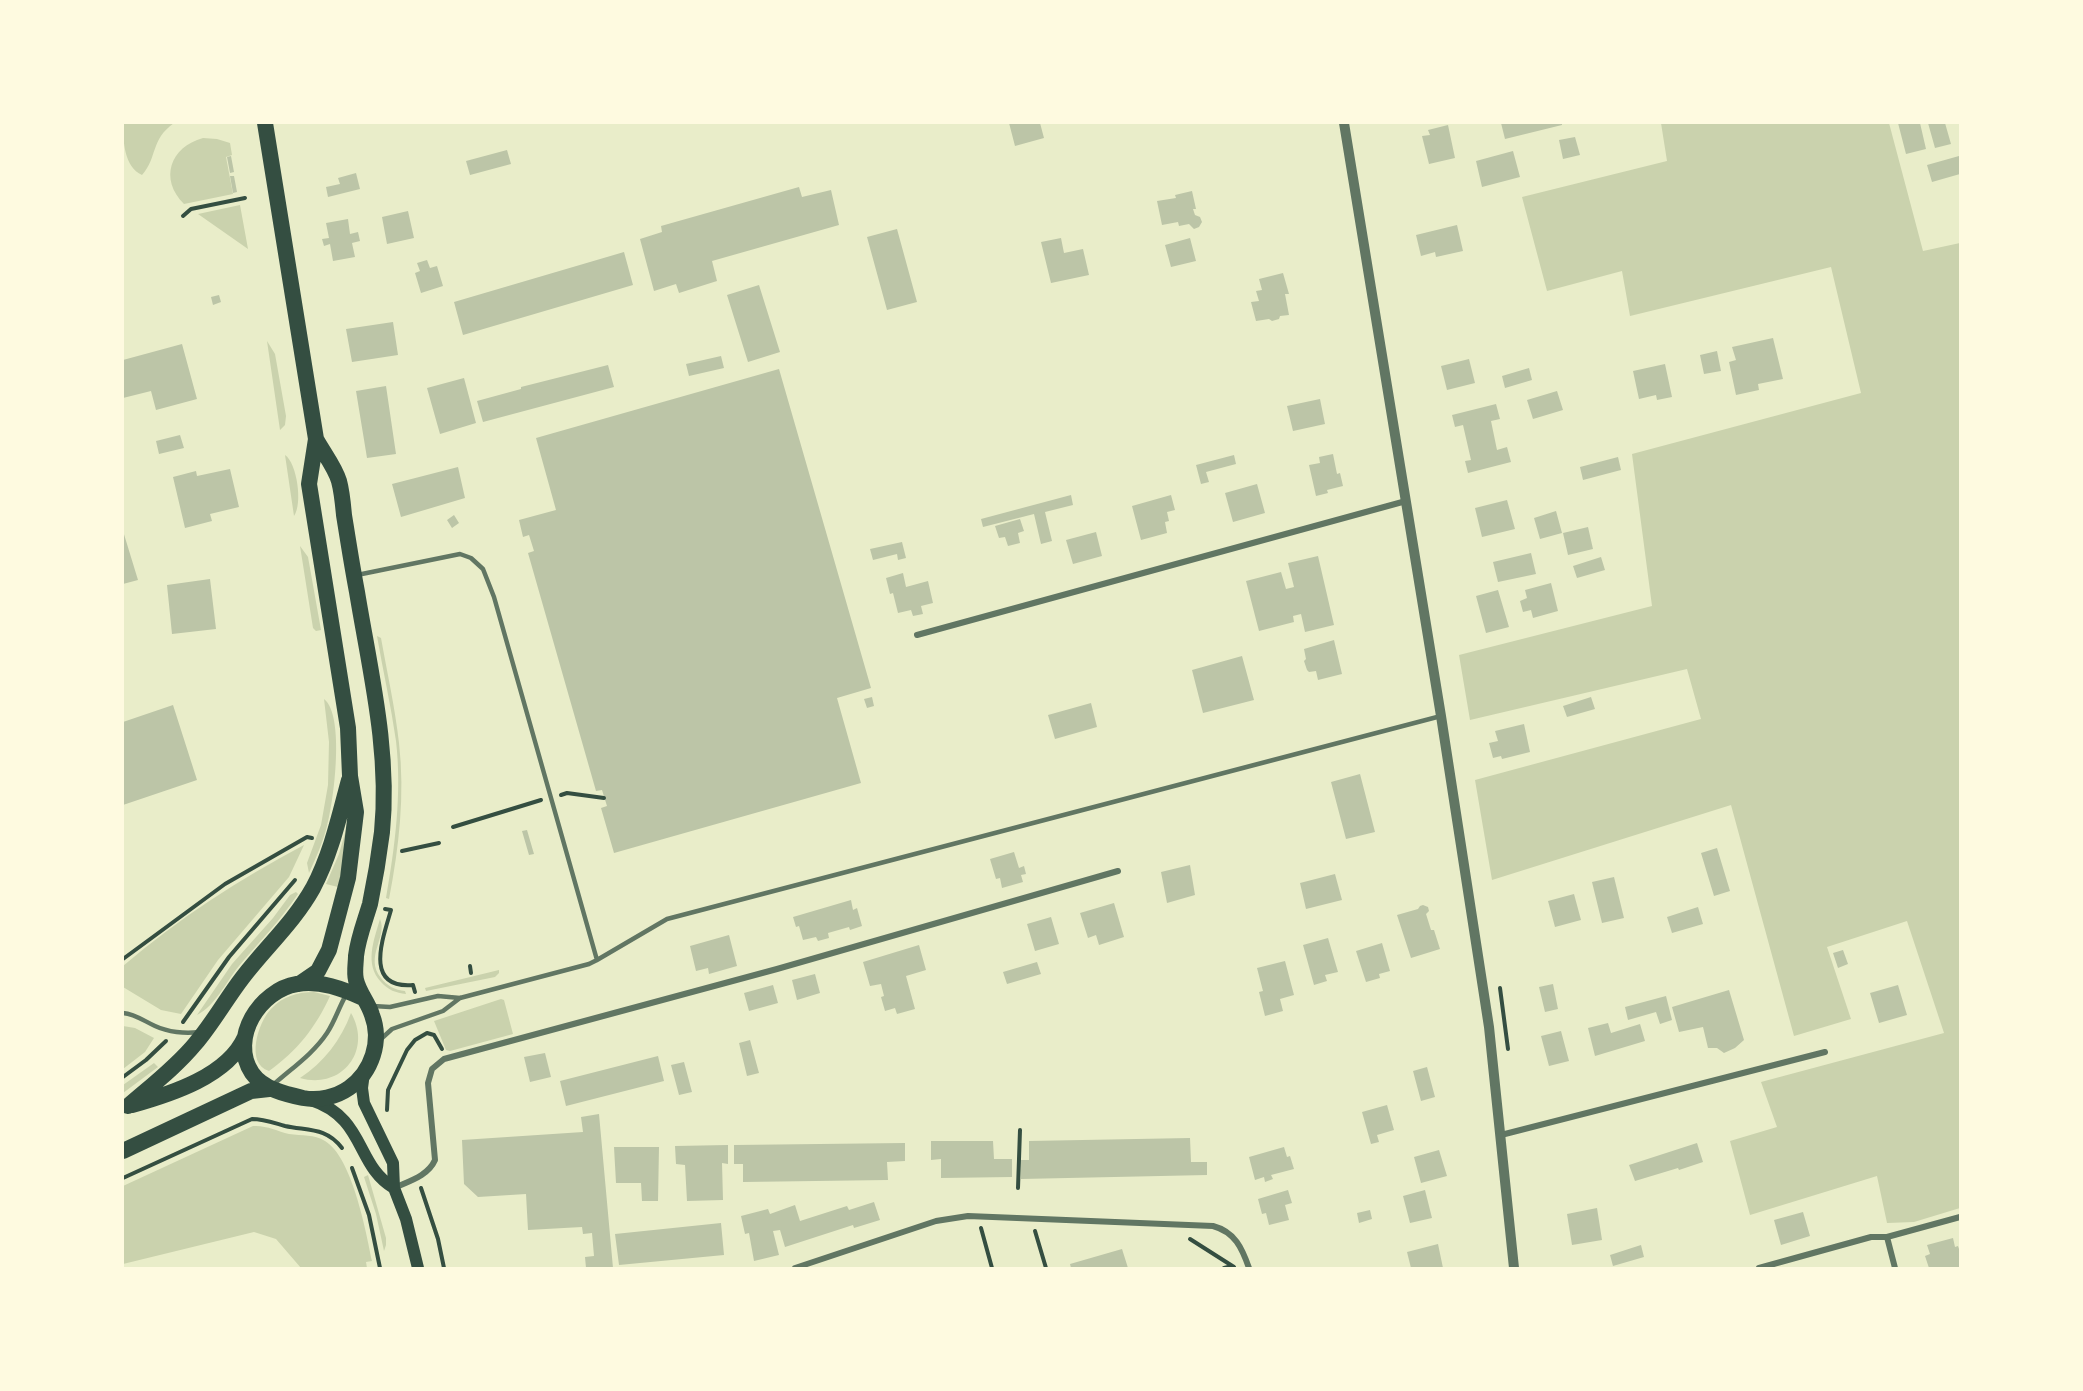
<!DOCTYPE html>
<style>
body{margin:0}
#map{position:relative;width:2083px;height:1391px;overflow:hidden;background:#e9edc9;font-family:Inter,sans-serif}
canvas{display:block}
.frame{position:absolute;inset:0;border:124px solid #fefae0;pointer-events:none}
</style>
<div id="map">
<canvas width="2083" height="1391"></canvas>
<div class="frame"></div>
</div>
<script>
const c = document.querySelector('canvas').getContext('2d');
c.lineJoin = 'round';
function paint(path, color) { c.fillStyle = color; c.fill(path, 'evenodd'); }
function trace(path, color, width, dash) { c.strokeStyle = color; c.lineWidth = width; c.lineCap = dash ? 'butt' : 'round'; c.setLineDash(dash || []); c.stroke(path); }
const green = new Path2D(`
 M123 123H174C150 140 158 157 142 175 124 167 123 141 123 123Z
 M1661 123H1889L1923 251 1960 243V1208L1914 1222 1887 1223 1877 1176 1750 1215 1730 1141 1777 1127 1761 1082 1944 1033 1907 921 1827 947 1851 1019 1794 1036 1731 805 1492 880 1475 780 1701 719 1687 669 1470 720 1459 655 1652 606 1632 454 1861 393 1831 267 1630 316 1622 271 1547 291 1522 197 1667 161Z
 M203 138 217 139 230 143 232 155 226 157 233 194 184 204C159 179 170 147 203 138Z
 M240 205 248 249 198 214Z
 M267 341 275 354 286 416 285 425 280 430Z
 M285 455C297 463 303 504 294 516Z
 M300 546 308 557 321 630 316 631 313 628Z
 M377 636 381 638C387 672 395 707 399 743 405 795 399 847 389 899L386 898C395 847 402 793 396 741 391 706 383 671 377 636Z
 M324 699C345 715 334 801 327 826 323 842 316 858 309 873L307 863 321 825 328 785 329 742Z
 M348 822 345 855 338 887 326 884 339 854Z
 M304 845 289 877 218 960 181 1014 161 1010 123 987V966C179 918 240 879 304 845Z
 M296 892 298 894C281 920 259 942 239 966 226 982 216 1005 197 1015L232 964 273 918 290 895Z
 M380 919C388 937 364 957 381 978 387 986 395 990 405 991L406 994C396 993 388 990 381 982 364 964 374 940 380 919Z
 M499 970V973L495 977 426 991 425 988Z
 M314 992 330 996C316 1027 297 1051 269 1071 245 1064 258 1022 271 1009 283 996 298 992 314 992Z
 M501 999 504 1000 513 1034 450 1051 446 1050 434 1021Z
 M351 1013C373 1051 341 1090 300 1078 324 1062 341 1040 351 1013Z
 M123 1026 135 1028 154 1038 145 1052 123 1069Z
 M154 1063 158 1067 123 1093V1085Z
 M253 1126C266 1125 277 1131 289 1134 302 1136 314 1134 325 1141 352 1157 366 1231 372 1261L366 1262 367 1268H301L276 1239 254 1232 123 1264V1186Z
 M368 1175 386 1238V1245L384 1251 376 1214 364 1177Z`);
const building = new Path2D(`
 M1009 123H1040L1044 138 1015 146Z
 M1501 123H1562V125L1505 139Z
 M1898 123H1920L1926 149 1906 154Z
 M1928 123H1945L1951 144 1935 148Z
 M1448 125 1455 158 1429 164 1422 136 1430 135 1428 130Z
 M1575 137 1580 155 1563 159 1559 140Z
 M507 150 511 164 470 175 466 161Z
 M1513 151 1520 177 1482 187 1476 161Z
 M231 156 234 172 230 173 227 157Z
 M1959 156 1960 174 1932 182 1927 165Z
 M356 173 360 189 328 197 326 187 340 184 338 178Z
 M230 176H234L237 192 233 193Z
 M799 187 802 197 831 190 839 225 712 261 717 281 679 293 676 284 654 291 640 239 662 232 661 226Z
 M1192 191 1196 209H1193L1195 215 1200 217 1202 222 1199 227 1194 229 1189 224 1179 226 1178 222 1162 225 1157 201 1176 198 1175 195Z
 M408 211 414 238 387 244 382 217Z
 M348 219 350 234 358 232 360 241 352 243 355 257 333 261 330 244 324 246 322 239 329 238 326 223Z
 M1457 225 1463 251 1436 257 1435 252 1421 256 1416 235Z
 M897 229 917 302 887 310 867 237Z
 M1061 238 1064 253 1083 249 1089 275 1051 283 1041 242Z
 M1190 238 1196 261 1171 267 1165 245Z
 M624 252 633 285 463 335 454 302Z
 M427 260 430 268 437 266 443 286 421 293 415 273 420 271 417 263Z
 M1283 273 1289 294H1285L1289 315 1280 316 1279 319 1272 321 1269 319 1256 321 1251 302 1259 301 1256 291 1262 290 1259 279Z
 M759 285 780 352 748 362 727 295Z
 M219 295 221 302 213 305 211 297Z
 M393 322 398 355 352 362 346 329Z
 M1773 338 1783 379 1758 384 1759 390 1736 395 1729 362 1736 360 1732 347Z
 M182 344 197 399 156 410 151 391 123 398V360Z
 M1717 351 1721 371 1704 374 1700 355Z
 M721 356 724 368 689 376 686 364Z
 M1469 359 1475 383 1447 390 1441 366Z
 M1665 364 1672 397 1657 400 1656 395 1639 399 1633 371Z
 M608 365 614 387 483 422 477 401 521 389V387Z
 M1529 368 1532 380 1505 388 1502 376Z
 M779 369 871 688 837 698 861 783 614 853 601 808 607 806 602 790 596 791 528 553 534 551 529 535 523 537 519 520 556 510 536 438Z
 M464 378 476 423 440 434 427 388Z
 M386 386 396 454 367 458 356 391Z
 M1557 391 1563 410 1533 419 1527 400Z
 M1320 399 1325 424 1293 431 1287 406Z
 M1496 404 1500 419 1491 421 1497 450 1507 447 1511 462 1468 473 1465 461 1471 460 1463 425 1455 427 1452 415Z
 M180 435 184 448 159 454 156 441Z
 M1333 454 1337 474 1340 473 1343 486 1327 490 1328 493 1316 496 1309 465 1320 463 1319 457Z
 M1234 455 1236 464 1206 472 1209 482 1201 484 1196 465Z
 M1618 457 1621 470 1583 480 1580 467Z
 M458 467 465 498 401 517 392 484Z
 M230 469 239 507 210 514 212 521 185 528 173 477 196 471 197 476Z
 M1257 484 1265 513 1233 522 1225 493Z
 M1071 495 1073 505 1045 512 1052 541 1041 544 1034 514 983 527 981 519Z
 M1171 495 1175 510 1167 512 1169 521 1165 522 1167 533 1141 540 1132 506Z
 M1507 500 1515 529 1482 537 1475 508Z
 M1556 511 1562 533 1540 539 1534 518Z
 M454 515 459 523 452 528 447 520Z
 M1020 519 1024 531 1018 533 1020 543 1008 546 1005 537 999 538 995 526Z
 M1588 527 1593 549 1568 555 1563 533Z
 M123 531 138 580 123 584Z
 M1096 532 1102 556 1073 564 1066 540Z
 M902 542 906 558 898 560 897 554 873 560 870 549Z
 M1531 553 1536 574 1498 582 1493 562Z
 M1318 556 1334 625 1305 632 1301 614 1293 616 1294 622 1259 631 1246 581 1281 572 1286 589 1294 587 1288 563Z
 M1601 557 1605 570 1577 578 1573 566Z
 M903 573 906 587 928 581 933 603 921 606 923 614 913 616 911 610 898 613 893 593 890 594 886 578Z
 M210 579 216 629 172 634 167 585Z
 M1551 583 1558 611 1533 618 1531 610 1523 612 1520 601 1527 598 1525 590Z
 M1498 590 1509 627 1486 633 1476 596Z
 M1334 640 1342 674 1318 680 1316 671 1309 672 1307 670 1304 661 1306 659 1304 649Z
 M1242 656 1254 700 1203 713 1192 670Z
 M872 697 874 706 867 708 864 699Z
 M1591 697 1595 709 1567 717 1563 706Z
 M1091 703 1097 727 1055 739 1048 715Z
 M173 705 197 780 123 805V722Z
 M1524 724 1530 752 1502 759 1501 756 1493 758 1489 743 1498 741 1495 731Z
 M1360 774 1375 832 1346 839 1331 782Z
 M527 830 534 854 529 855 522 831Z
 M1717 848 1730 891 1714 896 1701 853Z
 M1014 852 1019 868 1024 866 1026 874 1021 875 1023 882 1002 888 1000 878 996 879 990 859Z
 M1190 865 1195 895 1167 903 1161 872Z
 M1335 874 1342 900 1306 909 1300 883Z
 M1614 877 1624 918 1602 923 1592 882Z
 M1574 894 1581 920 1555 927 1548 901Z
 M851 900 853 910 857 908 862 926 850 930 849 927 828 933 829 938 818 941 816 937 803 940 799 926 796 927 793 917Z
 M1114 903 1124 937 1099 945 1096 935 1088 938 1080 913Z
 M1423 905 1428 907 1429 911 1426 914 1431 930H1434L1440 949 1411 958 1397 915 1418 909 1420 906Z
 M1698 907 1703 924 1672 933 1667 917Z
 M1051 917 1059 944 1035 951 1027 924Z
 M729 935 737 966 709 974 708 968 696 971 690 946Z
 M1328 938 1338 972 1325 975 1327 981 1314 985 1303 945Z
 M1382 943 1390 971 1379 974 1380 978 1366 982 1356 951Z
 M919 945 926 970 906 976 915 1009 897 1014 895 1008 885 1011 881 997 884 996 881 984 870 986 863 962Z
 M1843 950 1848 964 1838 968 1833 953Z
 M1285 961 1294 995 1280 999 1283 1011 1265 1016 1259 992 1263 991 1257 968Z
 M1037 962 1041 974 1007 984 1003 972Z
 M815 974 820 993 797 1000 792 980Z
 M1553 984 1558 1009 1545 1012 1539 987Z
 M773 985 778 1003 749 1011 744 993Z
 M1898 985 1907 1015 1879 1023 1870 993Z
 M1729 990 1744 1040 1735 1048 1724 1053 1717 1048H1708L1703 1027 1679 1032 1672 1007Z
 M1666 996 1672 1020 1660 1024 1656 1012 1628 1020 1625 1007Z
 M1608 1023 1611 1033 1640 1024 1645 1041 1595 1056 1588 1028Z
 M1561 1031 1569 1061 1549 1066 1541 1036Z
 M750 1040 759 1073 747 1076 739 1043Z
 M545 1053 551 1077 530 1082 524 1057Z
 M658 1056 664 1081 566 1106 560 1081Z
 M684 1062 692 1092 679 1095 671 1065Z
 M1427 1067 1435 1097 1421 1101 1413 1071Z
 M1387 1105 1394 1130 1377 1135 1379 1142 1371 1144 1362 1112Z
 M599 1114 613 1268H586L585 1257 594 1256 592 1233 583 1234 582 1227 528 1230 526 1194 478 1197 464 1184 462 1140 583 1132 581 1117Z
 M1190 1138 1191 1162H1207V1175L1021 1179V1160H1029V1141Z
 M931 1141H993L994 1159H1012V1177L941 1178V1159L931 1160Z
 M905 1143V1161L887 1162 888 1180 743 1182V1164H734V1145Z
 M1697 1143 1703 1162 1679 1170 1678 1168 1635 1181 1629 1165Z
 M728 1145V1164L722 1163 723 1200 687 1201 685 1165 676 1164 675 1146Z
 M614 1147H659L658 1201H642L641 1183H616Z
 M1284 1147 1287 1157 1290 1156 1294 1169 1271 1175 1273 1179 1265 1182 1264 1177 1255 1180 1249 1157Z
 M1439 1150 1447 1176 1421 1183 1414 1157Z
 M1288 1190 1292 1203 1285 1205 1289 1220 1269 1225 1266 1213 1262 1214 1258 1199Z
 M1425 1190 1432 1218 1410 1223 1403 1196Z
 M874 1202 880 1220 854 1228 853 1225 785 1247 780 1230 773 1231 779 1255 754 1261 749 1233 745 1234 741 1216 768 1209 770 1214 795 1205 800 1221 847 1206 849 1210Z
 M1597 1208 1602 1240 1572 1245 1567 1214Z
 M1370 1210 1372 1219 1359 1223 1357 1213Z
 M1803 1212 1810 1236 1781 1245 1774 1220Z
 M721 1223 724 1255 619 1265 615 1234Z
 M1953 1238 1955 1247 1958 1246 1960 1252V1268H1929L1925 1256 1930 1254 1927 1245Z
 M1438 1244 1443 1268H1411L1407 1252Z
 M1641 1245 1644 1257 1613 1266 1610 1255Z
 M1122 1249 1128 1268H1071L1070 1264Z`);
const path = new Path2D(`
 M183 216 191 209 245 198
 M561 795 567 793 604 798
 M453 827 541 800
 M402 851 439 843
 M385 909 391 910C383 938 363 989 413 985L415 992
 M123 959 225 884 307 837 312 838
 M470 966 471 973
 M1500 988 1508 1049
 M183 1022 229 957 295 880
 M123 1077 146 1060 166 1041
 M387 1110 388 1090 407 1050 415 1040 427 1033 434 1035 442 1049
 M352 1168 369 1215 380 1268
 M123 1178 252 1119C264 1119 274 1123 285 1126 308 1131 326 1127 342 1148
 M421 1188 438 1239 444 1268
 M1018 1188 1020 1130
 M981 1228 992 1268
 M1035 1231 1046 1268
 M1190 1239 1234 1267
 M1224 1268 1232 1266`);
const service = new Path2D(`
 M357 575 460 554 471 558 483 569 494 597 597 960 667 919 1441 716
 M373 1006 390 1007 438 996 460 998 589 964 597 960
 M123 1013C135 1014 144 1021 155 1026 168 1032 185 1034 199 1032
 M381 1039 392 1029 443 1011 460 998
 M273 1085C292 1068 313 1054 327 1033 335 1021 339 1007 346 995`);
const minor = new Path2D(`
 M917 635 1406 501
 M1501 1135 1825 1052
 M394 1188C409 1181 428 1176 435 1160L428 1083 432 1069 444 1059 777 969 1118 871
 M1887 1237 1895 1268
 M795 1268 936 1221 968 1216 1213 1226C1235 1232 1242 1248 1249 1268
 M1759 1268 1871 1237H1887L1960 1217`);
const tertiary = new Path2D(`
 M1344 123 1441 716 1489 1027 1514 1268`);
const secondary = new Path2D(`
 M364 1073 362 1088 364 1103 393 1163 394 1188 406 1219 418 1268
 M311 1100C366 1118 355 1165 394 1188`);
const trunk = new Path2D(`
 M265 123 316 439 309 484 348 728 350 776 356 812 348 878 329 950 318 971 299 984
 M316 439C323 452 335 467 339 481 342 492 343 504 344 515 348 540 352 566 357 592 370 671 390 751 382 832 379 856 375 880 370 904 365 921 358 938 356 956 356 963 354 972 356 980 359 993 368 1002 372 1015 382 1041 372 1072 349 1088 336 1097 319 1101 303 1098 285 1094 263 1089 252 1073 229 1038 260 990 297 984 320 980 343 989 363 998
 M132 1105C171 1094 228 1076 245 1037
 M128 1106C151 1086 176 1067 195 1044 213 1023 226 999 243 977 266 947 294 922 313 888 331 854 339 817 349 780
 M123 1151 251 1091 269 1089`);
paint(green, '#cad2ad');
paint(building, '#bcc5a7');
trace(path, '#344e41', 4);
trace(service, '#617663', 4.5);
trace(minor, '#617663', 6);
trace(tertiary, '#617663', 10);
trace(secondary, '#344e41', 12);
trace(trunk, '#344e41', 16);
</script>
